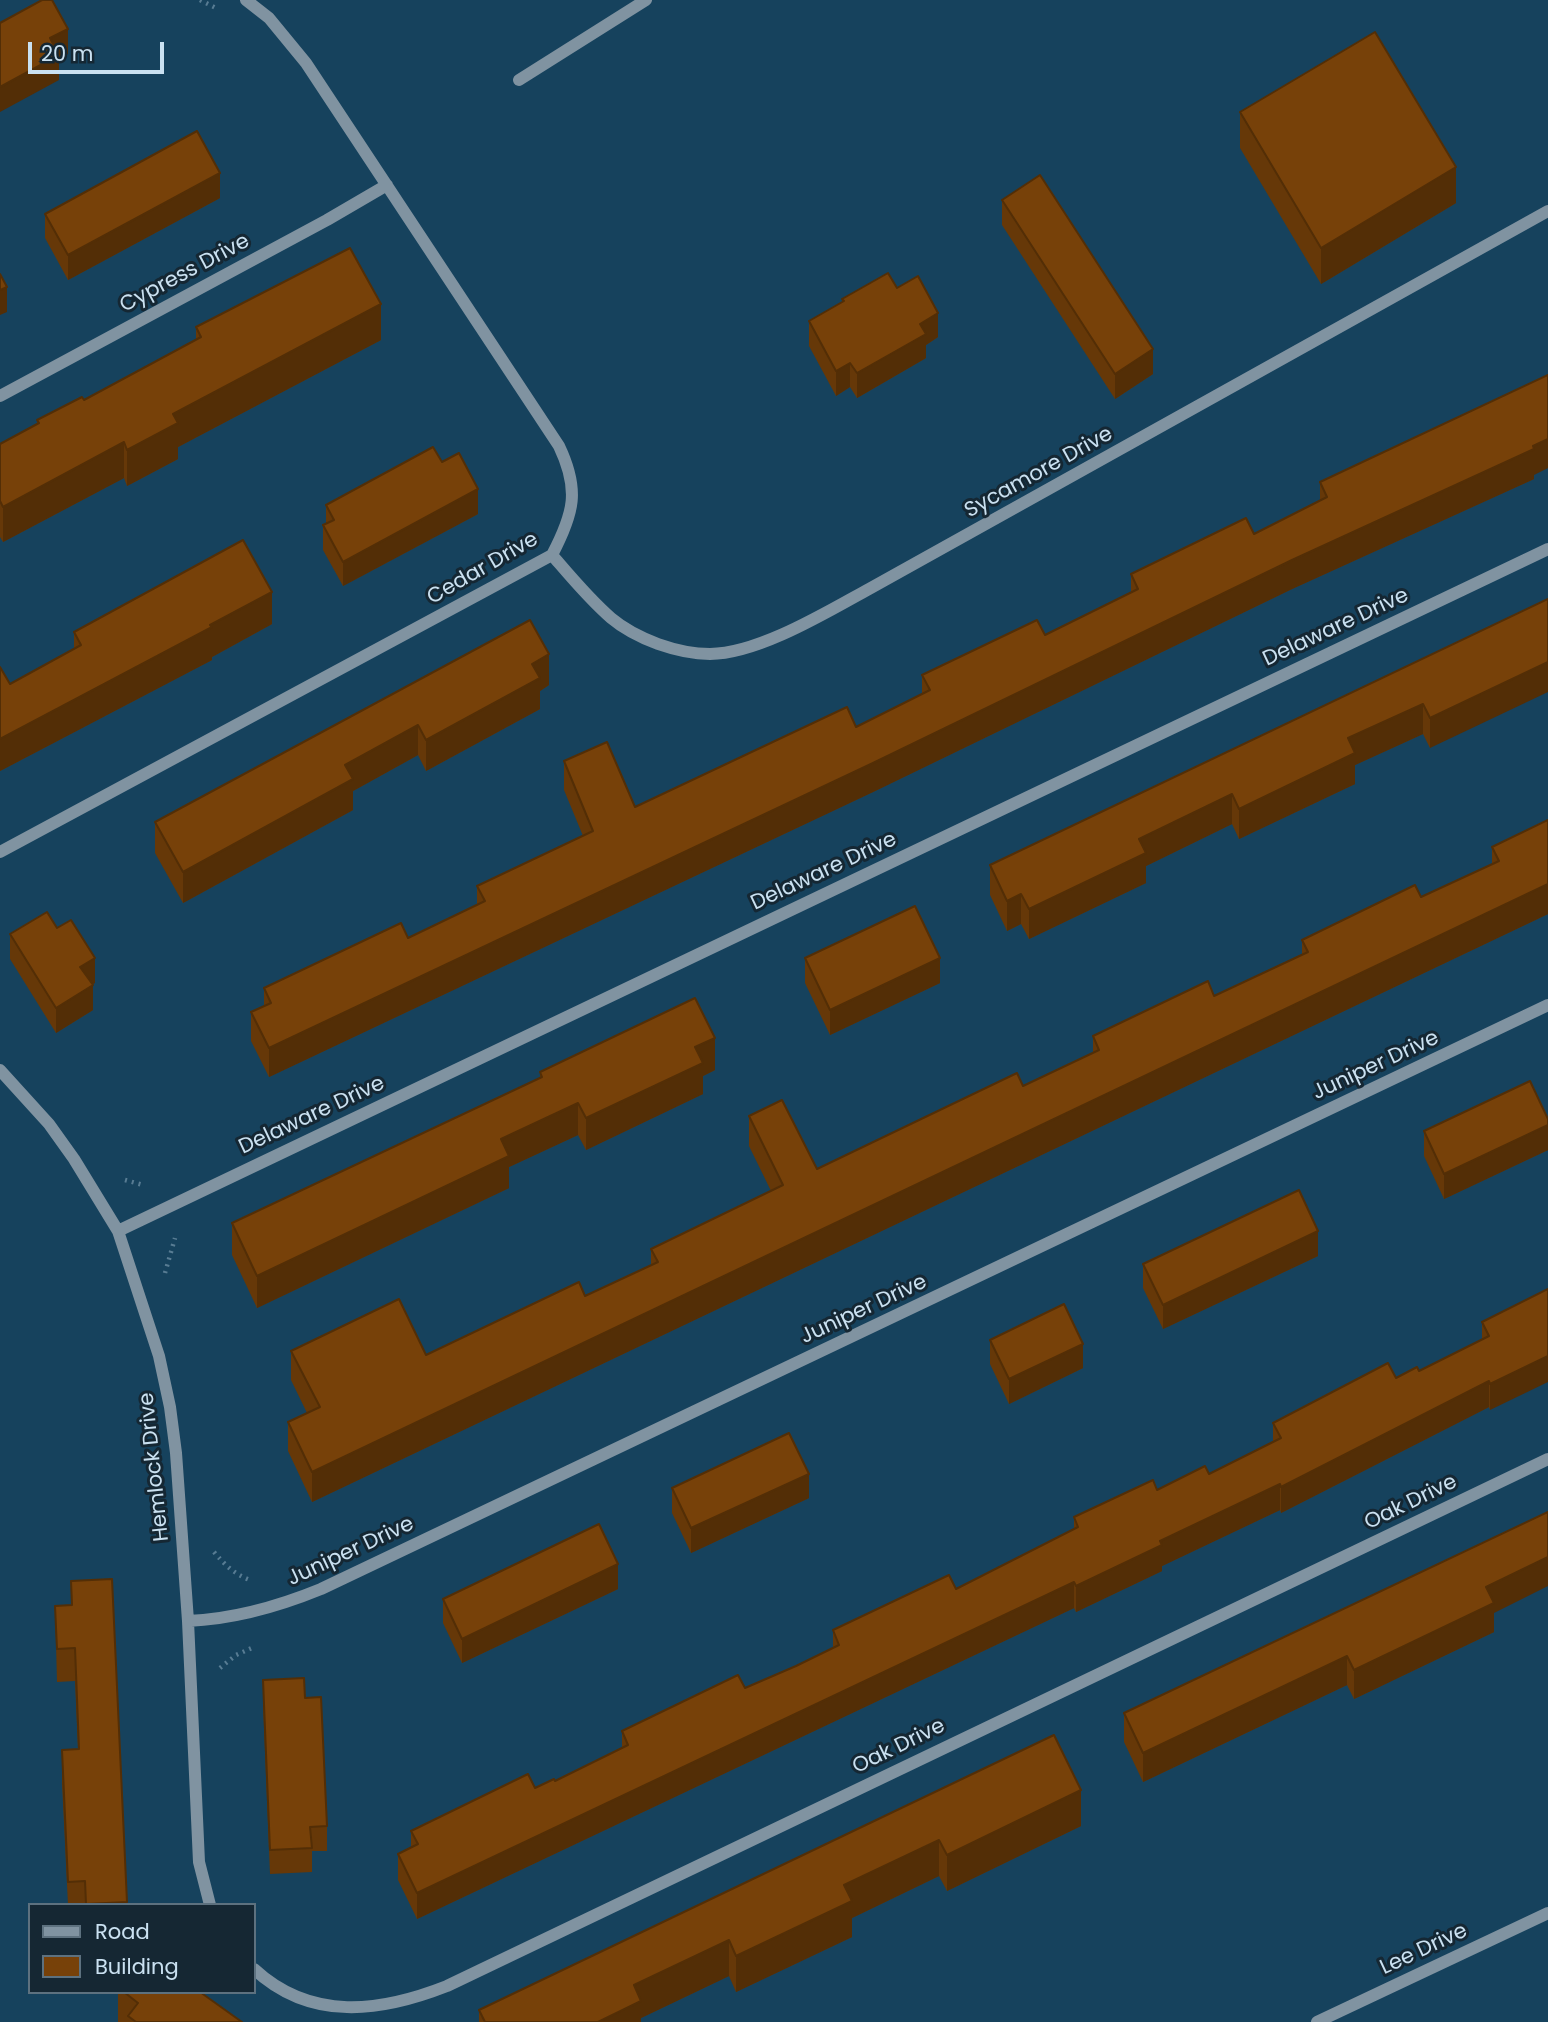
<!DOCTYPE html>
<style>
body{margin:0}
#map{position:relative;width:1548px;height:2022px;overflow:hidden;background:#16425d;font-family:Poppins,sans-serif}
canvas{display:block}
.legend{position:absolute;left:28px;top:1903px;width:228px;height:91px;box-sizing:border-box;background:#152733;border:2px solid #5d717f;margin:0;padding:9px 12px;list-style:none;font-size:21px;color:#cae1f1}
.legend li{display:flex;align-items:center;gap:14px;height:35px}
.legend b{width:35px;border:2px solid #5d717f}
.scale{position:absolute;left:28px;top:42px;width:136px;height:32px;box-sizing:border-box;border:4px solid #cae1f1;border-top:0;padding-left:9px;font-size:21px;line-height:24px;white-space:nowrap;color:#cae1f1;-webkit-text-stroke:5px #152733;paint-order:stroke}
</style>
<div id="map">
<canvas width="1548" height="2022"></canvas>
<ul class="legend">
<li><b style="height:9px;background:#8093a1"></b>Road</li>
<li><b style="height:19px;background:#774109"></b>Building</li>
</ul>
<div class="scale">20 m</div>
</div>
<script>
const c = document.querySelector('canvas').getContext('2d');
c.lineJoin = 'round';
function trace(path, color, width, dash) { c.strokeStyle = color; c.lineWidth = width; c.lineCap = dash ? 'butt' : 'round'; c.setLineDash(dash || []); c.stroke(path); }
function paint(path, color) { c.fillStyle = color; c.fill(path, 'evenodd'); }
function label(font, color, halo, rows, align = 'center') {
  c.font = font + ' Poppins,sans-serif'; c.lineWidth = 6; c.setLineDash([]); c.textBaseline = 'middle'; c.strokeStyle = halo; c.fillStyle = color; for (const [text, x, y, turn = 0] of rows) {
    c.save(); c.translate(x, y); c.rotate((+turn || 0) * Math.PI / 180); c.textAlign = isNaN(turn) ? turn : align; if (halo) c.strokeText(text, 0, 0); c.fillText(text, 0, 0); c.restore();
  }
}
const path = new Path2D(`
 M200 0 218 9
 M125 1180 143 1185
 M165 1273 175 1238
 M214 1552C225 1565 234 1574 250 1580
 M220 1668 236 1655 254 1647`);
const minor = new Path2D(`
 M519 80 646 0
 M0 396 327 220 387 185
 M552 555C571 577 589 599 611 618 624 629 642 638 658 644 675 650 692 654 710 654 758 654 827 612 869 589L1548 211
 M0 852 552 555C574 513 580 490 559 446L306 63 269 18 246 0
 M0 1070 49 1124 74 1159 118 1231 159 1356 170 1407 176 1453 188 1621 199 1862 210 1905
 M118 1231 1548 549
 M188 1621C235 1619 277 1607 321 1589L1548 1005
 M254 1969C311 2022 381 2012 447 1986L1548 1459
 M1317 2022 1548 1913`);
const wall = new Path2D(`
 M1240 112 1456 203 1321 284 1240 148Z
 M220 198 68 280 45 238V214Z
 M1002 200 1153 374 1115 399 1002 225Z
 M897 288 938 337 926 345V358L857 398 850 387 836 396 809 346V321L842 302V299Z
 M196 327 381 340 178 447V459L127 486 124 478 3 542 0 537V444L37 424V420L84 400 196 340Z
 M442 462 478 514 343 586 323 550V525L326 524V505Z
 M1534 475V479L1292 589 873 792 269 1077 251 1041V1012L264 1006V988L408 938 477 905V886L583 836 564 790V761L635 807 856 727 922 694V675L1045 635 1131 593V574L1254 534 1320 500V482Z
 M1548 599 1430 748 1423 734 1355 765V784L1239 839 1232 824 1146 866V883L1029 939 1021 924 1007 931 990 895V865Z
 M530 620 549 685 540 691V709L426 771 418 755 353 791V810L183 903 155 853V822Z
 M272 624 212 657V660L0 771V667L10 684 74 649V632Z
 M1492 847 1548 914 312 1502 288 1451V1422L307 1413 291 1380V1351L426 1355 585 1296 651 1265V1249L771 1191 749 1146V1116L817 1169 1023 1086 1093 1053V1036L1214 996 1302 954V940L1421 897 1492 864Z
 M57 928 95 983 92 984 93 1010 56 1033 10 959V934Z
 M805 958 940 983 830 1035 805 983Z
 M715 1070 703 1076V1094L586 1150 578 1135 509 1167V1188L257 1308 232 1255V1223L540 1078V1072Z
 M1548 1119V1150L1444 1199 1424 1156V1131Z
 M1318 1256 1163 1329 1143 1288V1264Z
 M1548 1289 1490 1410 1489 1407 1281 1513 1280 1510 1162 1566V1571L1076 1612 1074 1608 417 1919 398 1880V1854L411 1847V1831L555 1781 622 1748V1731L745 1688 796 1666 833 1648V1630L956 1589 1074 1530V1517L1209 1474 1273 1441V1423L1396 1378 1419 1371 1482 1340V1322Z
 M990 1340 1083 1368 1009 1404 990 1364Z
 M672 1488 809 1498 691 1553 672 1513Z
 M112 1579 127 1905H68L62 1783V1750L78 1749 75 1681 57 1682 55 1606 71 1605V1581Z
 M618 1589 462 1663 443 1623V1599Z
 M1494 1613V1632L1354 1699 1347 1685 1143 1782 1124 1742V1713Z
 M263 1680 305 1698 327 1826V1851H312V1872L270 1874 263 1704Z
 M1054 1735 1081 1826 947 1891 939 1876 852 1918V1937L736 1992 729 1976 641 2018V2022H479V2010Z
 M118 1992H200L242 2022H118Z`);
const shadedWall = new Path2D(`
 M68 29V54L59 58V80L0 112V87L50 38Z
 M1456 167V203L1321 284V248Z
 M220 173V198L68 280V255Z
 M7 287V312L0 315V290Z
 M381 304V340L178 447V459L127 486V450L173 414Z
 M938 313V337L926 345V358L857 398V373L920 324Z
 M1153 349V374L1115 399V374Z
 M850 363V387L836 396V371Z
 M1548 439V468L1534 475V479L1292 589 873 792 269 1077V1048Z
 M124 442V478L3 542V507Z
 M478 489V514L343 586V562Z
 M272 592V624L212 657V660L0 771V739Z
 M549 654V685L540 691V709L426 771V740L532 664Z
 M1548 662V692L1430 748V718Z
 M1423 704V734L1355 765V784L1239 839V809L1348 738Z
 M418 725V755L353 791V810L183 903V872L345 765Z
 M1232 794V824L1146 866V883L1029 939V909L1139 839Z
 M1548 884V914L312 1502V1472Z
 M1021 894V924L1007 931V901Z
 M95 958V983L80 991V967Z
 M940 958V983L830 1035V1010Z
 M93 985V1010L56 1033V1008Z
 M715 1038V1070L703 1076V1094L586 1150V1118L695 1047Z
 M578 1103V1135L509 1167V1188L257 1308V1276L501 1139Z
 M1548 1125V1150L1444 1199V1174Z
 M1318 1231V1256L1163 1329V1305Z
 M1083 1344V1368L1009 1404V1379Z
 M1548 1356V1382L1490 1410V1384Z
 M1489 1381V1407L1281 1513V1487Z
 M809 1474V1498L691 1553V1528Z
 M1280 1484V1510L1162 1566V1571L1076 1612V1586L1160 1541Z
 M1548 1557V1586L1494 1613V1632L1354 1699V1670L1486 1587Z
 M618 1564V1589L462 1663V1639Z
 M1074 1582V1608L417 1919V1893Z
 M1347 1656V1685L1143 1782V1753Z
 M1081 1790V1826L947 1891V1855Z
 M939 1840V1876L852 1918V1937L736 1992V1956L844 1885Z
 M729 1940V1976L641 2018V2022H598L634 1985Z`);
const building = new Path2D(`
 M42 0H52L68 29 50 38 59 55 0 87V23Z
 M1375 32 1456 167 1321 248 1240 112Z
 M197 131 220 173 68 255 45 214Z
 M1040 175 1153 349 1115 374 1002 200Z
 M350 248 381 304 173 414 178 423 127 450 124 442 3 507 0 501V444L39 423 37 420 82 397 84 400 201 337 196 327Z
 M888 273 897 288 918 276 938 313 920 324 926 334 857 373 850 363 836 371 809 321 844 301 842 299Z
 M0 274 7 287 0 290Z
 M1548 375V439L1533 446 1534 449 1292 560 873 763 269 1048 251 1012 271 1003 264 988 401 923 408 938 485 901 477 886 593 831 564 761 607 742 635 807 847 707 856 727 930 690 922 675 1037 620 1045 635 1138 589 1131 574 1246 518 1254 534 1327 497 1320 482Z
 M433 447 442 462 459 453 478 489 343 562 323 525 334 520 326 505Z
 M243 540 272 592 210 625 212 627 0 739V667L10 684 81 645 74 632Z
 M1548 599V662L1430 718 1423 704 1348 738 1355 753 1239 809 1232 794 1139 839 1146 853 1029 909 1021 894 1007 901 990 865Z
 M530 620 549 654 532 664 540 678 426 740 418 725 345 765 353 779 183 872 155 822Z
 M1548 820V884L312 1472 288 1422 320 1407 291 1351 399 1299 426 1355 579 1282 585 1296 658 1262 651 1249 783 1185 749 1116 782 1100 817 1169 1017 1073 1023 1086 1099 1050 1093 1036 1208 981 1214 996 1308 952 1302 940 1415 885 1421 897 1499 861 1492 847Z
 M915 906 940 958 830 1010 805 958Z
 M47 912 57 928 71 920 95 958 80 967 93 985 56 1008 10 934Z
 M695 998 715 1038 695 1047 703 1063 586 1118 578 1103 501 1139 509 1156 257 1276 232 1223 542 1077 540 1072Z
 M1530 1081 1548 1119V1125L1444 1174 1424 1131Z
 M1299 1190 1318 1231 1163 1305 1143 1264Z
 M1548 1289V1356L1490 1384 1489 1381 1281 1487 1280 1484 1160 1541 1162 1545 1076 1586 1074 1582 417 1893 398 1854 418 1844 411 1831 528 1774 535 1788 554 1779 555 1781 628 1745 622 1731 738 1675 745 1688 796 1666 839 1645 833 1630 949 1575 956 1589 1078 1527 1074 1517 1153 1480 1157 1490 1205 1466 1209 1474 1281 1438 1273 1423 1388 1363 1396 1378 1417 1367 1419 1371 1489 1336 1482 1322Z
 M1064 1304 1083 1344 1009 1379 990 1340Z
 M789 1433 809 1474 691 1528 672 1488Z
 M1548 1512V1557L1486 1587 1494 1603 1354 1670 1347 1656 1143 1753 1124 1713Z
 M599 1524 618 1564 462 1639 443 1599Z
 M112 1579 127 1902 86 1904 85 1881 68 1882 62 1750 79 1749 75 1648 57 1649 55 1606 72 1605 71 1581Z
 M304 1678 305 1698 321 1697 327 1826 310 1827 312 1848 270 1850 263 1680Z
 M1054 1735 1081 1790 947 1855 939 1840 844 1885 852 1901 736 1956 729 1940 634 1985 641 2001 598 2022H485L479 2010Z
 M124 1992H200L242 2022H136L128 2016 138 2003Z`);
const streetNames = [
 ["Cypress Drive",185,274,-28],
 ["Sycamore Drive",1039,473,-29],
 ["Cedar Drive",483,569,-30],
 ["Delaware Drive",1336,628,-25],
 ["Delaware Drive",824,872,-25],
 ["Juniper Drive",1376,1066,-25],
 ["Delaware Drive",312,1116,-25],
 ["Juniper Drive",864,1310,-25],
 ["Hemlock Drive",155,1467,-96],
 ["Oak Drive",1411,1503,-26],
 ["Juniper Drive",351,1552,-25],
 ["Oak Drive",899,1747,-26],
 ["Lee Drive",1424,1950,-25]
];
trace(path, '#587c93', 4.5, [2, 5]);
trace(minor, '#8093a1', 12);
paint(wall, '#663808');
paint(shadedWall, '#532e06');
paint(building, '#774109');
trace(building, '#532e06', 2);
label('21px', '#cae1f1', '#152733', streetNames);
</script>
